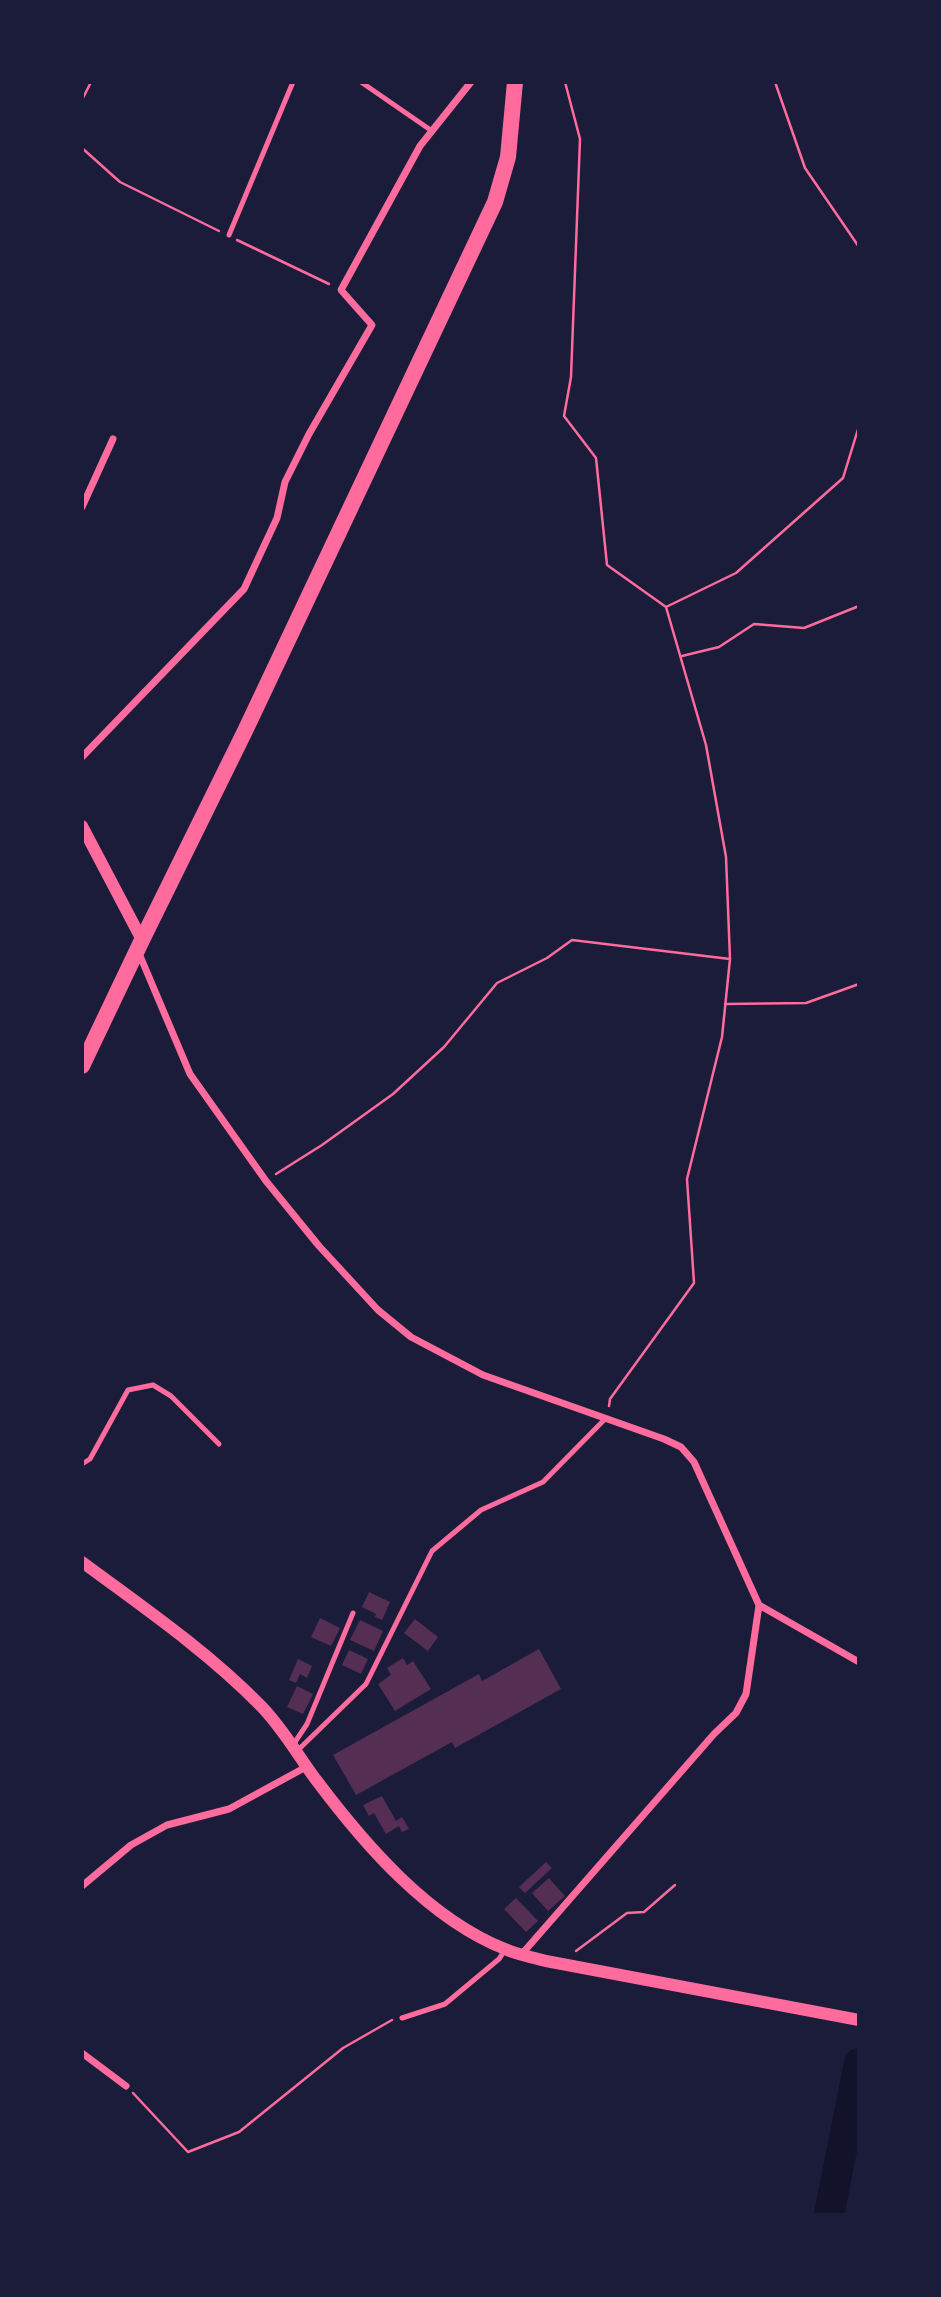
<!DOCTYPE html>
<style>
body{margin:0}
#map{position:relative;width:941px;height:2297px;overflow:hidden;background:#1b1b3a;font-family:Ubuntu,sans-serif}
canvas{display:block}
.frame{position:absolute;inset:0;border:84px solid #1b1b3a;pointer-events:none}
</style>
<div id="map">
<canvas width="941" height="2297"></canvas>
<div class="frame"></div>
</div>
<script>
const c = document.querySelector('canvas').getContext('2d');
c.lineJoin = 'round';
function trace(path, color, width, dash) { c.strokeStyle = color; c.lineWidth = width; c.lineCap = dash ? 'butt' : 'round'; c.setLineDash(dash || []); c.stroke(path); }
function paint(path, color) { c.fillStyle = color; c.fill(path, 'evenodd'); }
const river = new Path2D(`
 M829 2215 859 2063`);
const building = new Path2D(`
 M369 1592 390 1602 382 1620 375 1617 376 1614 362 1607Z
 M320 1618 340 1628 331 1646 311 1637Z
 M415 1619 438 1637 428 1651 404 1633Z
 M360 1620 383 1631 374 1651 350 1640Z
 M539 1649 561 1689 455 1748 452 1742 356 1795 333 1755 479 1674 482 1681Z
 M349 1650 368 1659 361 1674 342 1665Z
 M403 1658 407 1665 413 1661 431 1689 395 1711 378 1684 391 1675 387 1668Z
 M298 1659 312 1666 307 1678 300 1674 296 1683 289 1680Z
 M297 1686 313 1694 303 1714 287 1707Z
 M382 1796 396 1821 402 1817 409 1829 402 1832 399 1826 386 1834 374 1813 369 1816 363 1805Z
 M546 1862 552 1868 525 1893 519 1887Z
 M549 1878 565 1896 548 1911 532 1893Z
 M516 1898 538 1921 526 1932 504 1909Z`);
const path = new Path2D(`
 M565 82 580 139 571 377 564 416 596 458 607 565 666 607 706 745 726 857 730 959 722 1037 687 1179 694 1283 610 1399 609 1406
 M775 82 805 168 859 247
 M82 100 91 82
 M82 148 120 182 219 231
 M237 240 329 284
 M666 607 736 573 843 478 859 426
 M682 656 719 647 754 624 804 628 859 606
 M725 1004 806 1003 859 984
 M276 1174 322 1145 393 1094 444 1047 497 983 547 958 572 940 730 959
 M576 1951 627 1913 644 1912 675 1885
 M133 2093 188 2152 239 2132 343 2048 392 2020`);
const service = new Path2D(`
 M361 82 432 131
 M229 235 293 82
 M82 1464 90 1459 128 1390 153 1385 171 1396 219 1444
 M293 1745 307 1724 353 1613
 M297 1751 366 1684 432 1551 481 1510 543 1482 605 1419
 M402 2018 445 2004 499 1959 505 1950`);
const minor = new Path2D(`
 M82 507 113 439
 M82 757 244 589 277 518 285 482 309 434 372 325 341 290 420 146 471 82
 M138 951 190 1074 266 1181 319 1246 378 1310 411 1337 483 1375 664 1439 681 1447 694 1462 759 1605 746 1694 736 1713 714 1734 521 1955
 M759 1605 859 1662
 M82 1886 131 1845 167 1825 229 1809 306 1767
 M82 2053 126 2086`);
const tertiary = new Path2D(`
 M82 826 142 940
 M82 1562C143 1607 207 1651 260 1705 283 1728 298 1756 317 1781 365 1845 429 1919 505 1949 518 1955 532 1957 546 1961L859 2020`);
const trunk = new Path2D(`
 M82 1066 142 940 245 731 495 202 508 157 515 82`);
trace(river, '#12122b', 30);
paint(building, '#542f53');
trace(path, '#ff6b9d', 2.5);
trace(service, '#ff6b9d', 5);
trace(minor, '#ff6b9d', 7);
trace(tertiary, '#ff6b9d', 12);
trace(trunk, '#ff6b9d', 16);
</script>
